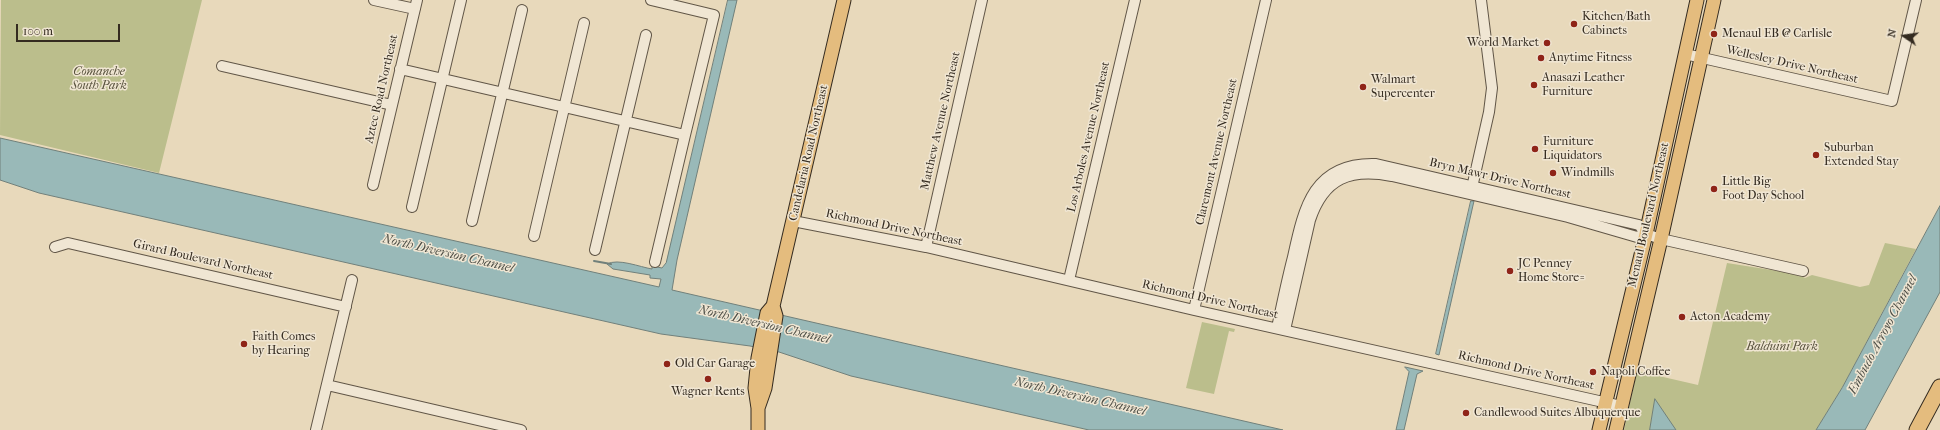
<!DOCTYPE html>
<style>
body{margin:0}
#map{position:relative;width:1940px;height:430px;overflow:hidden;background:#e8d9bb;font-family:"IM FELL French Canon",serif}
canvas{display:block}
.north{position:absolute;left:1884px;top:16px;width:40px;height:40px;-webkit-text-stroke:3px #f0e6d3;paint-order:stroke;rotate:283deg;font-size:11px;font-weight:700;line-height:16px;text-align:center;color:#342b20}
.north::after{content:'';display:block;margin:auto;width:14px;height:18px;background:#342b20;clip-path:polygon(50% 0,100% 100%,50% 72%,0 100%)}
.scale{position:absolute;left:16px;top:24px;width:104px;height:18px;box-sizing:border-box;border:2px solid #342b20;border-top:0;padding-left:5px;font-size:12px;line-height:14px;white-space:nowrap;color:#342b20;-webkit-text-stroke:3px #f0e6d3;paint-order:stroke}
</style>
<div id="map">
<canvas width="1940" height="430"></canvas>
<div class="north">N</div>
<div class="scale">100 m</div>
</div>
<script>
const c = document.querySelector('canvas').getContext('2d');
c.lineJoin = 'round';
function paint(path, color) { c.fillStyle = color; c.fill(path, 'evenodd'); }
function trace(path, color, width, dash) { c.strokeStyle = color; c.lineWidth = width; c.lineCap = dash ? 'butt' : 'round'; c.setLineDash(dash || []); c.stroke(path); }
function label(font, color, halo, rows, align = 'center') {
  c.font = font + ' "IM FELL French Canon",serif'; c.lineWidth = 3; c.setLineDash([]); c.textBaseline = 'middle'; c.strokeStyle = halo; c.fillStyle = color; for (const [text, x, y, turn = 0] of rows) {
    c.save(); c.translate(x, y); c.rotate((+turn || 0) * Math.PI / 180); c.textAlign = isNaN(turn) ? turn : align; if (halo) c.strokeText(text, 0, 0); c.fillText(text, 0, 0); c.restore();
  }
}
const green = new Path2D(`
 M1 0H202L159 173 0 135Z
 M1885 243 1916 249 1842 388 1816 430H1624L1637 371 1698 385 1727 263 1797 274 1805 278 1812 275 1860 287 1869 285Z
 M1202 322 1235 329 1234 332 1229 331 1214 394 1186 388Z`);
const water = new Path2D(`
 M728 0H737L677 260 672 290 1283 430H1089L851 376 779 352 750 346 661 334 39 193 0 180V138L659 287 661 279 650 278V275L613 269 607 264C618 258 640 267 652 269V266L662 268 666 263Z
 M1471 201H1474L1439 355 1436 354Z
 M1940 206V292L1865 430H1816L1842 388Z
 M1405 367 1423 371 1417 374 1404 430H1396L1409 372Z
 M1655 399 1676 430H1650Z`);
const stream = new Path2D(`
 M594 261 611 264`);
const minor = new Path2D(`
 M374 0 415 9
 M1685 54 1892 101 1916 0
 M222 66 392 105
 M400 69 685 135 714 15 651 0
 M373 185 417 0
 M1471 192 1489 112 1492 88 1481 0
 M412 207 461 0
 M472 221 522 10
 M793 221 926 247 1194 310 1621 406
 M534 236 584 23
 M55 247 68 243 346 307
 M926 247 982 0
 M595 250 646 35
 M655 262 685 135
 M1069 280 1135 0
 M1194 310 1266 0
 M1277 328C1282 304 1287 280 1293 257 1304 206 1314 162 1376 164L1639 225 1646 234 1661 239 1803 271
 M1285 330 1310 220C1324 178 1350 168 1392 176L1568 217 1637 237 1646 234
 M327 385 521 430
 M316 430 352 280`);
const major = new Path2D(`
 M758 408 765 388 776 316 773 306 844 0
 M758 430V408L755 388 758 358 767 313 773 306
 M1599 430 1646 234 1697 0
 M1616 430 1661 239 1714 0`);
const highway = new Path2D(`
 M1917 430 1940 387`);
const markers = [
 [1574,24,4,"#8f2418"],
 [1714,34,4,"#8f2418"],
 [1547,43,4,"#8f2418"],
 [1541,58,4,"#8f2418"],
 [1534,85,4,"#8f2418"],
 [1363,87,4,"#8f2418"],
 [1535,149,4,"#8f2418"],
 [1816,155,4,"#8f2418"],
 [1553,173,4,"#8f2418"],
 [1714,189,4,"#8f2418"],
 [1510,271,4,"#8f2418"],
 [1682,317,4,"#8f2418"],
 [244,344,4,"#8f2418"],
 [667,364,4,"#8f2418"],
 [1593,372,4,"#8f2418"],
 [708,379,4,"#8f2418"],
 [1466,413,4,"#8f2418"]
];
const poiNames = [
 ["Kitchen/Bath",1582,17],
 ["Cabinets",1582,31],
 ["Menaul EB @ Carlisle",1722,34],
 ["World Market",1539,43,"right"],
 ["Anytime Fitness",1549,58],
 ["Anasazi Leather",1542,78],
 ["Furniture",1542,92],
 ["Walmart",1371,80],
 ["Supercenter",1371,94],
 ["Furniture",1543,142],
 ["Liquidators",1543,156],
 ["Suburban",1824,148],
 ["Extended Stay",1824,162],
 ["Windmills",1561,173],
 ["Little Big",1722,182],
 ["Foot Day School",1722,196],
 ["JC Penney",1518,264],
 ["Home Store=",1518,278],
 ["Acton Academy",1690,317],
 ["Faith Comes",252,337],
 ["by Hearing",252,351],
 ["Old Car Garage",675,364],
 ["Napoli Coffee",1601,372],
 ["Wagner Rents",708,392,"center"],
 ["Candlewood Suites Albuquerque",1474,413]
];
const streetNames = [
 ["Wellesley Drive Northeast",1792,65,13],
 ["Aztec Road Northeast",382,89,-77],
 ["Matthew Avenue Northeast",941,121,-77],
 ["Los Arboles Avenue Northeast",1089,137,-77],
 ["Claremont Avenue Northeast",1217,152,-77],
 ["Candelaria Road Northeast",809,153,-77],
 ["Bryn Mawr Drive Northeast",1500,179,13],
 ["Menaul Boulevard Northeast",1649,215,-77],
 ["Richmond Drive Northeast",894,228,12],
 ["Girard Boulevard Northeast",203,260,13],
 ["Richmond Drive Northeast",1210,300,13],
 ["Richmond Drive Northeast",1526,371,13]
];
const parkNames = [
 ["Comanche",99,72],
 ["South Park",99,86],
 ["Balduini Park",1782,347]
];
const waterNames = [
 ["North Diversion Channel",448,254,13],
 ["North Diversion Channel",764,325,13],
 ["Embudo Arroyo Channel",1883,335,-62],
 ["North Diversion Channel",1080,397,13]
];
paint(green, '#bbbe8c');
paint(water, '#99b9b8');
trace(water, '#71807b', 1);
trace(stream, '#71807b', 2);
trace(minor, '#615647', 12);
trace(major, '#342b20', 15);
trace(highway, '#342b20', 17);
trace(minor, '#f0e6d3', 10);
trace(major, '#e4bc7e', 13);
trace(highway, '#e4bc7e', 15);
for (const [x, y, r, color] of markers) { const dot = new Path2D(); dot.arc(x, y, r, 0, 2 * Math.PI); c.fillStyle = color; c.fill(dot); trace(dot, '#f0e6d3', 1.5); }
label('12px', '#342b20', '#f0e6d3', poiNames, 'left');
label('12px', '#342b20', '#f0e6d3', streetNames);
label('italic 12px', '#56503b', '#f0e6d3', parkNames);
label('italic 13px', '#4d4e46', '#f0e6d3', waterNames);
</script>
